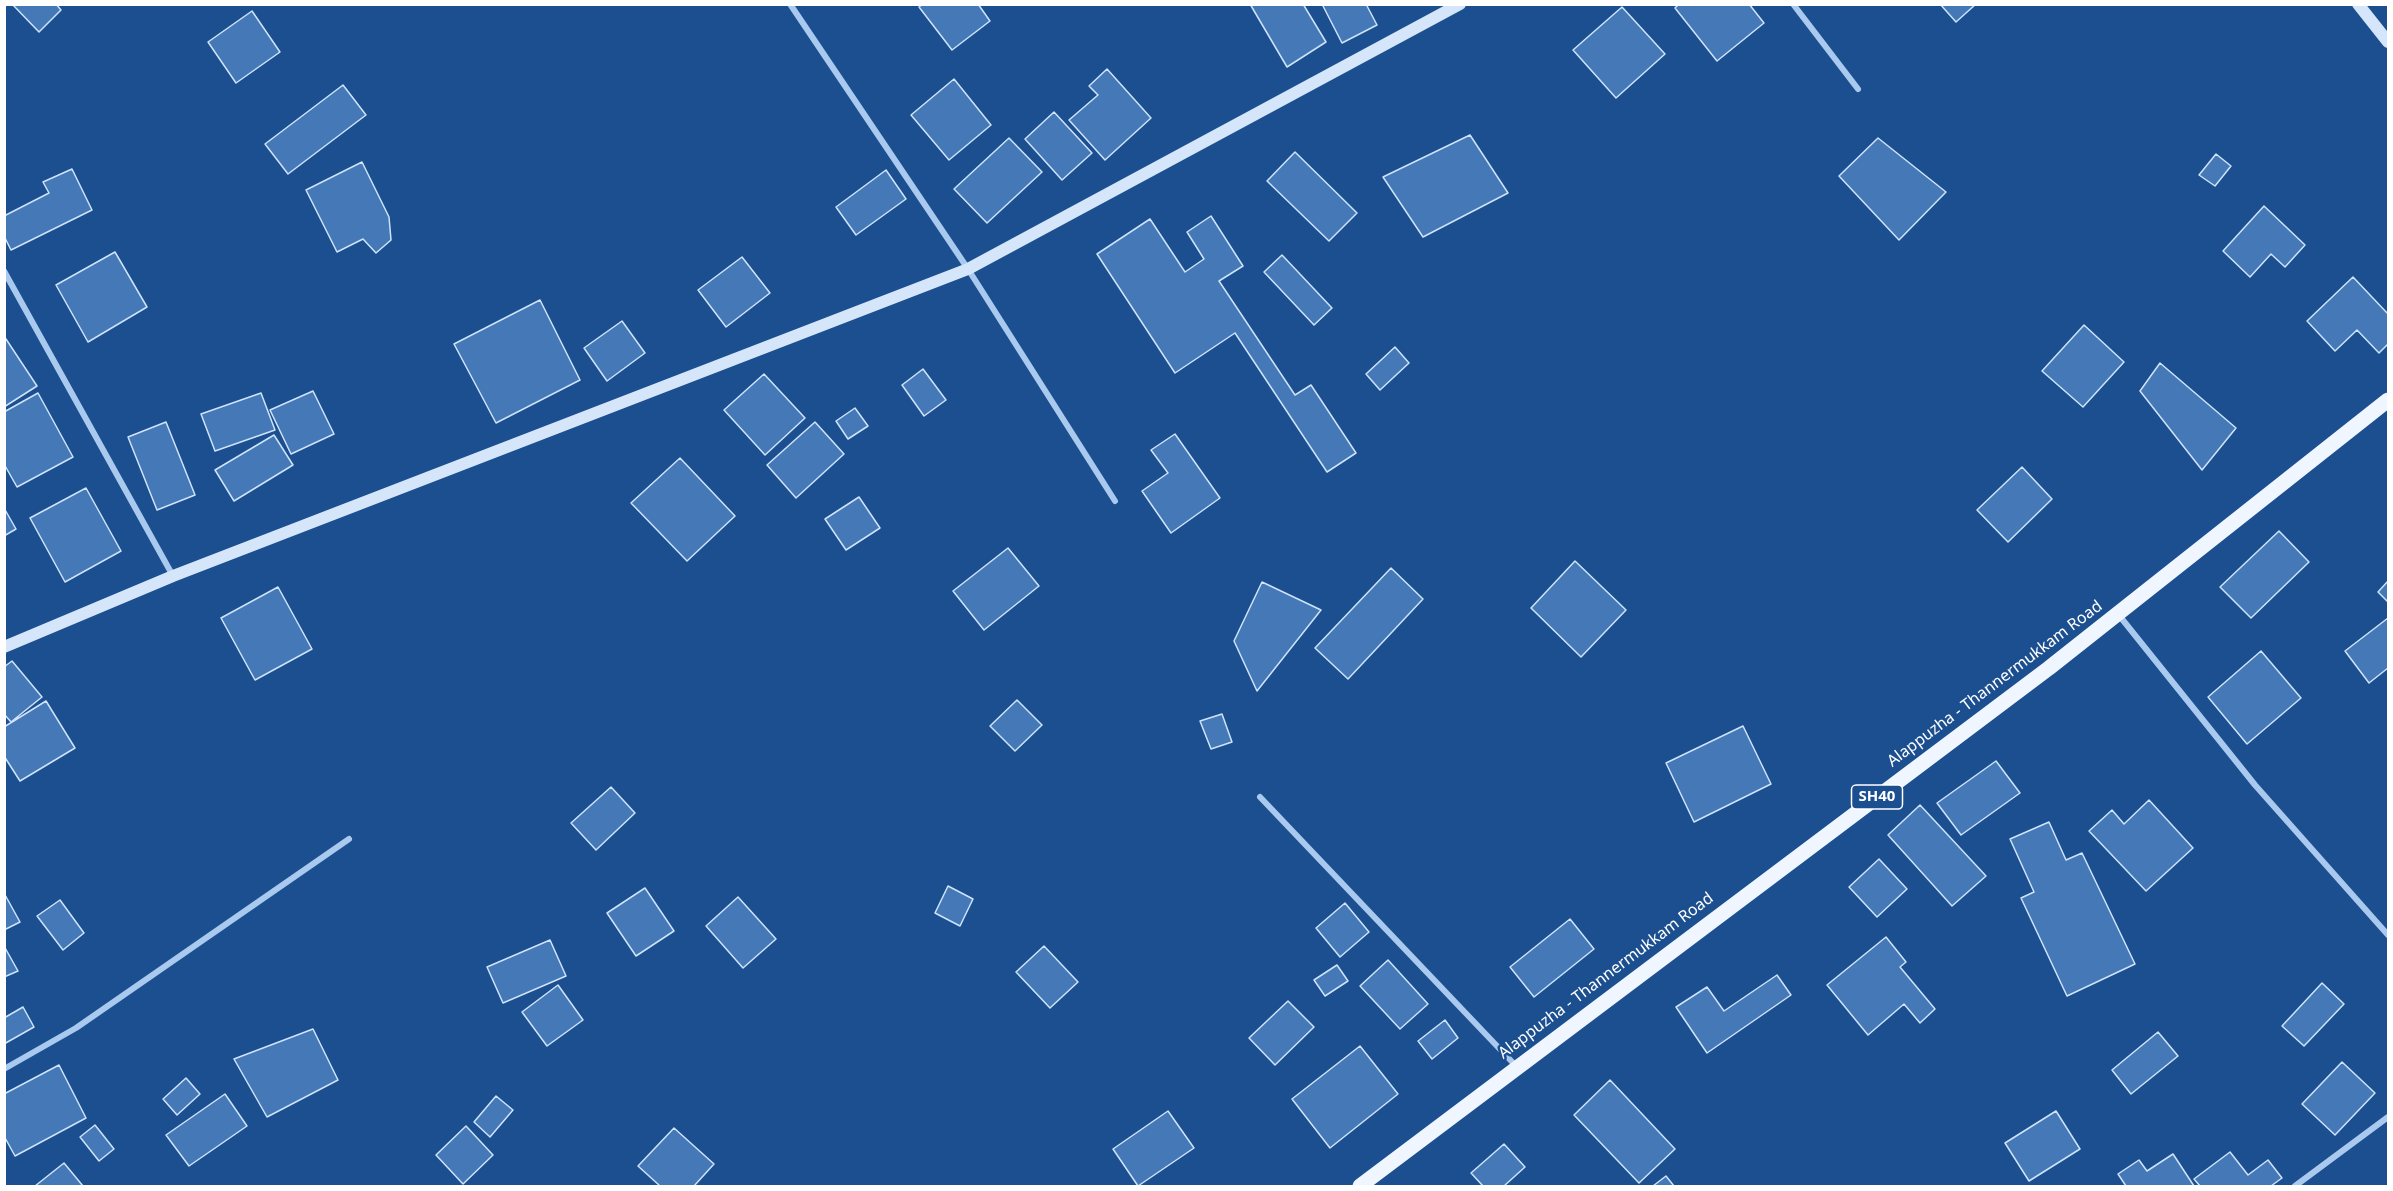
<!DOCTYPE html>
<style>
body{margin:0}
#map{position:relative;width:2393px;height:1191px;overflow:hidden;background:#1b4f8f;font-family:"Noto Sans",sans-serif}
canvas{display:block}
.frame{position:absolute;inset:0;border:6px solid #fff;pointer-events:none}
</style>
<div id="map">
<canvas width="2393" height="1191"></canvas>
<div class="frame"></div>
</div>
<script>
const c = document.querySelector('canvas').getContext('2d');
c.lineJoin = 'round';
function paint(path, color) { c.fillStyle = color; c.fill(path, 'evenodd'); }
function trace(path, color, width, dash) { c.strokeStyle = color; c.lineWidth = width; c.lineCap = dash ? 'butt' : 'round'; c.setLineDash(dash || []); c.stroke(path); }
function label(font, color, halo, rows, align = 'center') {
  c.font = font + ' "Noto Sans",sans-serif'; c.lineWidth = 5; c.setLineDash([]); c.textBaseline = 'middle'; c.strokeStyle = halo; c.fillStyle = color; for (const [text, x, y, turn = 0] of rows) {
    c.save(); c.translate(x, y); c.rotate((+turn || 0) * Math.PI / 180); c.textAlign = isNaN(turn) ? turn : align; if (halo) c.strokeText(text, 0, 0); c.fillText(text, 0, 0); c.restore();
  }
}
const building = new Path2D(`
 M12 4H56L61 10 39 32Z
 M923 4H978L990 21 952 50 919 7Z
 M1250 4H1303L1326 42 1287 67Z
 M1322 4H1366L1377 25 1342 43Z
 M1679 4H1749L1764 23 1717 61 1675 8Z
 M1940 4H1976L1956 22Z
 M1622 7 1665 54 1616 98 1573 50Z
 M252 11 280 52 236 83 208 42Z
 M1107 69 1151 118 1105 160 1069 120 1098 95 1089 86Z
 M954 79 991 125 949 160 911 115Z
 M343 85 366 115 288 174 265 144Z
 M1054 112 1092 153 1062 180 1025 139Z
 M1470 135 1508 193 1423 237 1383 177Z
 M1009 138 1042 172 987 223 954 189Z
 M1878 138 1946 192 1899 240 1839 176Z
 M1295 152 1357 213 1329 241 1267 181Z
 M2216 154 2231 166 2215 186 2199 175Z
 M362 162 389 217 391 240 376 253 363 239 337 252 306 190Z
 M72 169 92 210 11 250 4 236V216L49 193 43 182Z
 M886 170 906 199 856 235 836 207Z
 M2264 206 2305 245 2285 267 2271 254 2250 277 2223 251Z
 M1211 216 1243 266 1219 281 1295 395 1311 385 1356 453 1327 472 1235 333 1175 373 1097 254 1150 219 1185 272 1204 259 1187 232Z
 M115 252 147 307 88 342 56 285Z
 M1282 255 1332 308 1314 325 1264 272Z
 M742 257 770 293 726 327 698 290Z
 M2353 277 2388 314V344L2379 353 2357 330 2335 351 2307 321Z
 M540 300 580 380 496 423 454 344Z
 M622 321 645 353 607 381 584 348Z
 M2084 325 2124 362 2083 407 2042 371Z
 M4 336 37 386 4 407Z
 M1395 347 1409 363 1380 390 1366 374Z
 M2160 363 2236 428 2202 470 2140 391Z
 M923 369 946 400 924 416 902 385Z
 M764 374 805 418 765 455 724 410Z
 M313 391 334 434 291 454 270 410Z
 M38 393 73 457 17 487 4 464V412Z
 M261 393 275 430 215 451 201 414Z
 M855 408 868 426 848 439 836 421Z
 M166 422 195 495 157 510 128 437Z
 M815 422 844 454 796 498 767 465Z
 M1175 434 1220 498 1171 533 1142 491 1168 473 1151 450Z
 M274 435 293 465 234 501 215 470Z
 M680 458 735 516 687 561 631 503Z
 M2022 467 2052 499 2008 542 1977 510Z
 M86 488 121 551 65 582 30 518Z
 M859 497 880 528 846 550 825 519Z
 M4 508 16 529 4 536Z
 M2279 531 2309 562 2251 618 2220 587Z
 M1008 548 1039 586 984 630 953 591Z
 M1575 561 1626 610 1581 657 1531 608Z
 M1391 568 1423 599 1348 679 1315 648Z
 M2388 581V602L2378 592Z
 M1262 582 1321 610 1257 691 1234 641Z
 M278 587 312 649 255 680 221 618Z
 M2388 618V668L2369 683 2345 651Z
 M2261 651 2301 698 2247 744 2208 697Z
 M12 661 42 697 11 722 4 714V667Z
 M1017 700 1042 725 1015 751 990 726Z
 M46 701 75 748 20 781 4 756V727Z
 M1222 714 1232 742 1211 749 1200 721Z
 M1743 726 1771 784 1694 822 1666 763Z
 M1996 761 2020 793 1961 835 1937 803Z
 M611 787 635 813 596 850 571 823Z
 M2149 800 2193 848 2146 891 2089 831 2112 810 2124 824Z
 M1920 805 1986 876 1952 906 1888 835Z
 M2049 822 2066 860 2082 853 2135 964 2067 996 2021 898 2034 892 2010 839Z
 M1879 859 1907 889 1877 917 1849 887Z
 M948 886 973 899 960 926 935 913Z
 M645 888 674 931 636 956 607 913Z
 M4 893 20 922 4 930Z
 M738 897 776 939 743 968 706 926Z
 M60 900 84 933 63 950 37 916Z
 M1345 903 1369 932 1340 957 1316 928Z
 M1570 919 1594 949 1534 997 1510 967Z
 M1886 937 1906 962 1900 967 1935 1009 1920 1023 1904 1004 1868 1035 1827 985Z
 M550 940 566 976 503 1003 487 967Z
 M4 946 18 971 4 977Z
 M1044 946 1078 982 1050 1008 1016 972Z
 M1388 960 1428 1004 1400 1029 1360 986Z
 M1337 965 1348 981 1325 996 1314 980Z
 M1777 975 1791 995 1707 1053 1676 1007 1707 987 1724 1011Z
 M2322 983 2344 1004 2304 1046 2282 1026Z
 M558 985 583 1020 547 1046 522 1012Z
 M1288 1001 1314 1027 1275 1065 1249 1038Z
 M23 1007 34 1027 4 1044V1018Z
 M1445 1020 1458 1038 1432 1059 1418 1041Z
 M313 1029 338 1080 267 1117 234 1059Z
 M2158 1032 2178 1056 2131 1094 2112 1070Z
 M1360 1046 1398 1094 1330 1148 1292 1099Z
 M2342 1062 2375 1093 2335 1135 2302 1104Z
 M59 1065 86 1118 15 1156 4 1136V1094Z
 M186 1078 200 1094 177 1115 163 1099Z
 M1610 1080 1675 1149 1639 1183 1574 1115Z
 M225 1094 247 1126 189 1166 166 1135Z
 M496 1096 513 1110 490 1137 474 1122Z
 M1168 1111 1194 1148 1138 1186 1113 1149Z
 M2056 1111 2080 1149 2029 1181 2005 1143Z
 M95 1125 114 1149 99 1161 80 1137Z
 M466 1126 493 1155 463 1184 436 1155Z
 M674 1128 714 1164 694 1186H660L638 1166Z
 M1504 1144 1525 1167 1504 1186H1483L1471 1173Z
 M2230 1152 2248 1175 2268 1160 2282 1178 2271 1186H2200L2194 1179Z
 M2173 1154 2194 1186H2126L2118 1174 2139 1160 2147 1171Z
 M64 1163 83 1186H35Z
 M1666 1176 1674 1186H1653Z`);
const minor = new Path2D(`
 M790 4 968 269 1115 501
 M1793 4 1858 89
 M4 271 173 576
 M2118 614 2255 785 2388 935
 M1260 797 1516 1066
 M4 1069 76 1028 349 839
 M2295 1186 2388 1117`);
const secondary = new Path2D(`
 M2358 4 2388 42
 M4 647 173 576 968 269 1460 4`);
const primary = new Path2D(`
 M1360 1186 2049 668 2388 400`);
const shields = [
 [1877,797,51]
];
const shieldNames = [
 ["SH40",1877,797]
];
const streetNames = [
 ["Alappuzha - Thannermukkam Road",1995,684,-37],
 ["Alappuzha - Thannermukkam Road",1606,976,-37]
];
paint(building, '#4478b7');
trace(building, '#cfe3fa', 1.5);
trace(minor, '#a9c9ee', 6);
trace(secondary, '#d6e6fa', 12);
trace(primary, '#f0f6ff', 15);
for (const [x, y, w] of shields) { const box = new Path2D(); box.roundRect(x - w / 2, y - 12, w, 24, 4.5); c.fillStyle = '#1b4f8f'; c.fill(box); trace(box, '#fff', 1.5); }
label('bold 15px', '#fff', null, shieldNames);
label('16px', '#fff', '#1b4f8f', streetNames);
</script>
